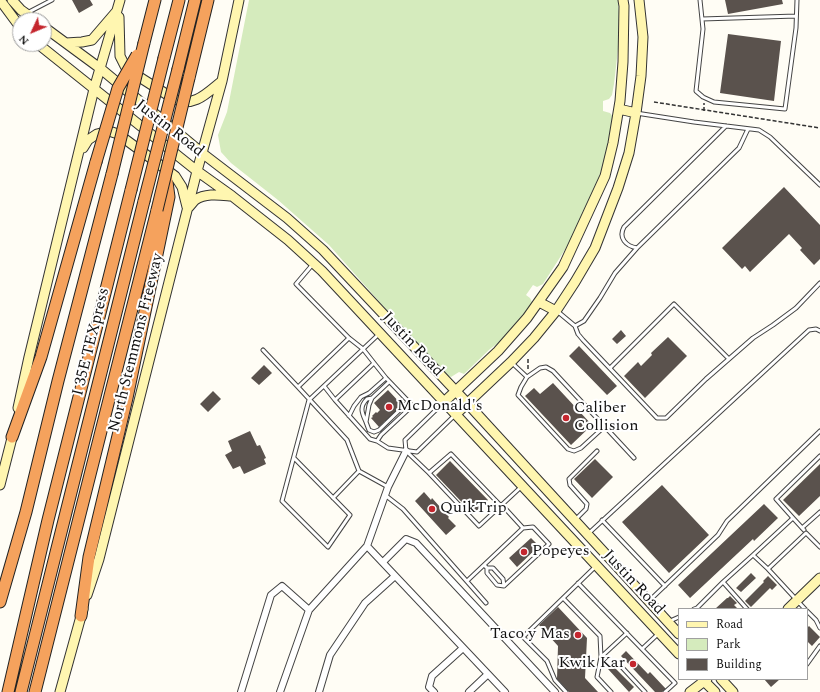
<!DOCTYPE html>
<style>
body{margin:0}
#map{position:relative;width:820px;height:692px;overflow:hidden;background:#fffdf5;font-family:Spectral,serif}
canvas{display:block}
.legend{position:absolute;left:678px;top:608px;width:130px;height:72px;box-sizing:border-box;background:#fff;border:1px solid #a0a0a0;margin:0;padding:5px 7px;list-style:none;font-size:12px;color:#111}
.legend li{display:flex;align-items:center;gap:8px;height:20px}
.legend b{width:20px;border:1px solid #a0a0a0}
.north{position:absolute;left:12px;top:12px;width:40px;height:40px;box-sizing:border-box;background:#fff;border:1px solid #a0a0a0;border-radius:50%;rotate:226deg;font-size:11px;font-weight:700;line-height:16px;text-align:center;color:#111}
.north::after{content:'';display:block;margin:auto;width:14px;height:18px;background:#c4262e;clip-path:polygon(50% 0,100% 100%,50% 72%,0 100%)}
</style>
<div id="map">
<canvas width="820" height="692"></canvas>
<ul class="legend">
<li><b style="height:5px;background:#fff6b0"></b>Road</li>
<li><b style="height:11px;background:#d5ebbd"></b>Park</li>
<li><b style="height:11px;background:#5a524d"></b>Building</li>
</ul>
<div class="north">N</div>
</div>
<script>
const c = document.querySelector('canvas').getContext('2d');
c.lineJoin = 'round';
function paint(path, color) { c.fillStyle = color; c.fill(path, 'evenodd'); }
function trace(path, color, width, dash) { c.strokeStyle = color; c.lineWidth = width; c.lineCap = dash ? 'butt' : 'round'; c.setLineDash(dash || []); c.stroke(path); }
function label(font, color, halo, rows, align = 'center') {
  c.font = font + ' Spectral,serif'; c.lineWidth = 4; c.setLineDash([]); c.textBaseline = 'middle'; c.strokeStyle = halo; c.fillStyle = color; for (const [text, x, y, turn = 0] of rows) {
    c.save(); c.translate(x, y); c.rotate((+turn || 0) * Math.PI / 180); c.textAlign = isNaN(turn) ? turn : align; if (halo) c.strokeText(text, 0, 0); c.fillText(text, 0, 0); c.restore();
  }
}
const green = new Path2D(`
 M249 0H618L621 38 618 49 614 84 612 95 609 99 603 101V111L610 113 614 118 610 141 596 187 582 223 543 284 537 287 533 285 526 295 530 298 533 304 506 337 490 349 464 374 459 372 451 377 446 375 415 342 329 245 278 200 231 163 221 152 218 135 227 112Z`);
const building = new Path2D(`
 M72 0H90L93 5 79 13Z
 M725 0H782L783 4 728 14Z
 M728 34 781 41 774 101 720 93Z
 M784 187 820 225V259L814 265 800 250 802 248 789 234 750 272 745 266 742 269 722 248Z
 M621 330 626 336 617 344 612 339Z
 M668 337 687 356 645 398 624 376 638 362 641 366 652 355 651 353Z
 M579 346 617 386 607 395 569 356Z
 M264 365 272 373 259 385 251 378Z
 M553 383 592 425 571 445 525 396 534 388 540 394Z
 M388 390 402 405 398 409V410L386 422 385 421 379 427 371 418 373 417 372 416 376 412 377 413 380 410 374 403Z
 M213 391 221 399 208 412 200 404Z
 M250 431 257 446 260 445 266 458 264 459 266 464 244 474 240 466 233 469 225 455 232 451 228 441Z
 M595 459 613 477 592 498 574 479Z
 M450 461 488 500 473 514 436 475Z
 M820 464V496L799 516 783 500Z
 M662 485 709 535 669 573 622 522Z
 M424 492 431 500 432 498 449 517 448 518 456 526 446 535 415 501Z
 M764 504 778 518 754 541 753 539 690 598 678 585Z
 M531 538 539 546 517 567 509 558Z
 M751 573 756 578 741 592 736 588Z
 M768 576 777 585 772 590 770 588 751 607 745 601 764 582 763 581Z
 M730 596 737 603 734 605 738 609H715L727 598H728Z
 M558 607 587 638 585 678 598 692H569L557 679 558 646 539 625Z
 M809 626 820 637 812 646 807 641V628Z
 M626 651 648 674 650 672 666 689 662 692H655L621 656Z
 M612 665 634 687 629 692 608 669Z
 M764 679H780L771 687Z`);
const path = new Path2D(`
 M654 102 820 128
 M704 111V103
 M528 369V358`);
const lane = new Path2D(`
 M700 0 703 29 696 91 703 97 714 102 785 109 796 28 797 0
 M27 13 52 0
 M702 19 796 16
 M636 113 694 122 759 130 770 137 820 185
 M726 126 624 227C618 238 626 246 637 248L739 148 748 129
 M313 264 296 284 349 338 363 349 374 363 335 400 370 439 377 441 388 448 417 452 454 416
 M557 311 575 326 578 334 583 340 657 418H666L706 379 753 338 773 325 796 308 820 283
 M575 326 584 321 600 298 615 273 637 248
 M263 350 298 387 349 338
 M511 362 527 377 521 387 518 395 568 449 574 451 581 448 604 427
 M374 363 386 378 410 403V408L381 435 377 441
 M610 368 674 304 729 359
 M527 377 540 368 546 367 553 371 634 458
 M389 382 372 398 369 405 366 422 369 430 374 432 379 430 408 402
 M324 386 335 400
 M298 387 347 440 359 471 333 498
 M443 403 405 440 406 451 429 473 479 526 521 487
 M349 416 354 406 361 397 369 393 386 378
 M366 422C362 413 359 407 367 399L372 398
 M294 458 350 515 328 547 282 501 309 400 379 334
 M359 471 388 487
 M429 473 451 454 501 506
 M385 495 403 509 486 603
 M793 518 804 530
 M576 519 586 509 587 504 570 485 569 479 597 451
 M602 520 665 586
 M802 528 820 512
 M589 533 809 330 816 329 820 331
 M753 555 793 518 776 499 820 456
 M484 565 487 568V573L497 585 504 586 549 544 533 527 523 528
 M487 568H493L503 579 504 586
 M768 569 805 609
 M467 581 523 528 502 505
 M723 582 747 609
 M578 583 675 683 665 692
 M563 598 600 636 601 657
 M650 600 718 535 727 521 820 431
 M694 609 697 608 723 582 753 555 768 569 806 533 820 547
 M807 611 816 620 820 628
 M670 621 679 617
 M642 649 658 634
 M618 663 645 692
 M807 664 820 646
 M566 692 555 680 547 661 523 637 596 566
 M611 692 597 677 601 657 627 633`);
const street = new Path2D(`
 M367 546 505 692
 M383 562 406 539 416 543 555 692
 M241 692 271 595 282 586 309 610
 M280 692 309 610 367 546 388 487 406 451
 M319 692 330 655 365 603 395 576
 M434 692 429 687 432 676 463 648
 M469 692 488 674`);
const secondary = new Path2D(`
 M0 0 20 27
 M12 0 21 10 35 20
 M119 17 120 56 125 66 133 73 174 99C194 108 207 93 222 81
 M44 27 101 69 202 153 287 218 323 250 467 403 679 634
 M66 43 82 42 92 40 116 12
 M38 44 197 171 232 196 288 240 322 271 679 654
 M619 109 636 113
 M83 148 88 140 97 134 109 131 118 134 175 176 182 187 187 207
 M188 208C191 205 193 202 195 200 206 193 219 195 231 196
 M539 302 556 311
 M444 402 498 351 527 318 563 267 605 176 613 143 620 101 623 62 624 6 623 0
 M18 408 29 357 94 89 120 0
 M456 414 511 362 534 338 556 311 575 282 595 248 618 188 629 153 636 113 641 76 643 37 639 0
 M0 485 14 430
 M87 595 99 559 197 171 222 81 239 0
 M788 609 820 578
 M702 679 715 692
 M721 679 733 692
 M60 692 83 609
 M690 692 707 679`);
const highway = new Path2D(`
 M144 43 155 0
 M164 58 179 0
 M178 69 195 0
 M189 78 208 0
 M12 437 41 357 96 162
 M0 602 26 512 58 381 112 174
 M81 616 89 557 127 398 169 197 166 174
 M8 692 48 520 131 190
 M21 692 144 201
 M35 692 157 210`);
const highwayBridge = new Path2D(`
 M96 162 118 88 137 55
 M112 174 144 43
 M131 190 164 58
 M144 201 178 69
 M157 210 189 78`);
const markers = [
 [389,407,4,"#c4262e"],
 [566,418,4,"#c4262e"],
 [432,509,4,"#c4262e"],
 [524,552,4,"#c4262e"],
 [578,635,4,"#c4262e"],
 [633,664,4,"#c4262e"]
];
const streetNames = [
 ["Justin Road",169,129,38],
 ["I 35E TEXpress",92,342,-76],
 ["North Stemmons Freeway",137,343,-76],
 ["Justin Road",412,345,47],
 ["Justin Road",633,583,47]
];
const poiNames = [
 ["McDonald's",397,407],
 ["Caliber",574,409],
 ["Collision",574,427],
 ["QuikTrip",440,509],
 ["Popeyes",532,552],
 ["Taco y Mas",570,635,"right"],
 ["Kwik Kar",625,664,"right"]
];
paint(green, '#d5ebbd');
paint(building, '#5a524d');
trace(lane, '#444', 5);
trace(street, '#444', 8);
trace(secondary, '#333', 11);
trace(highway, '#222', 13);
trace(path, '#333', 1.5, [4, 2]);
trace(lane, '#fff', 3);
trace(street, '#fff', 6);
trace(secondary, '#fff6b0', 9);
trace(highway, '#f5a25d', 11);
trace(highwayBridge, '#222', 13, []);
trace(highwayBridge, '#f5a25d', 11);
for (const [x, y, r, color] of markers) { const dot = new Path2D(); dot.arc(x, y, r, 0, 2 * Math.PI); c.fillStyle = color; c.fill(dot); trace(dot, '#fff', 1.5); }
label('16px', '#111', '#fff', streetNames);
label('16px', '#111', '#fff', poiNames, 'left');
</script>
